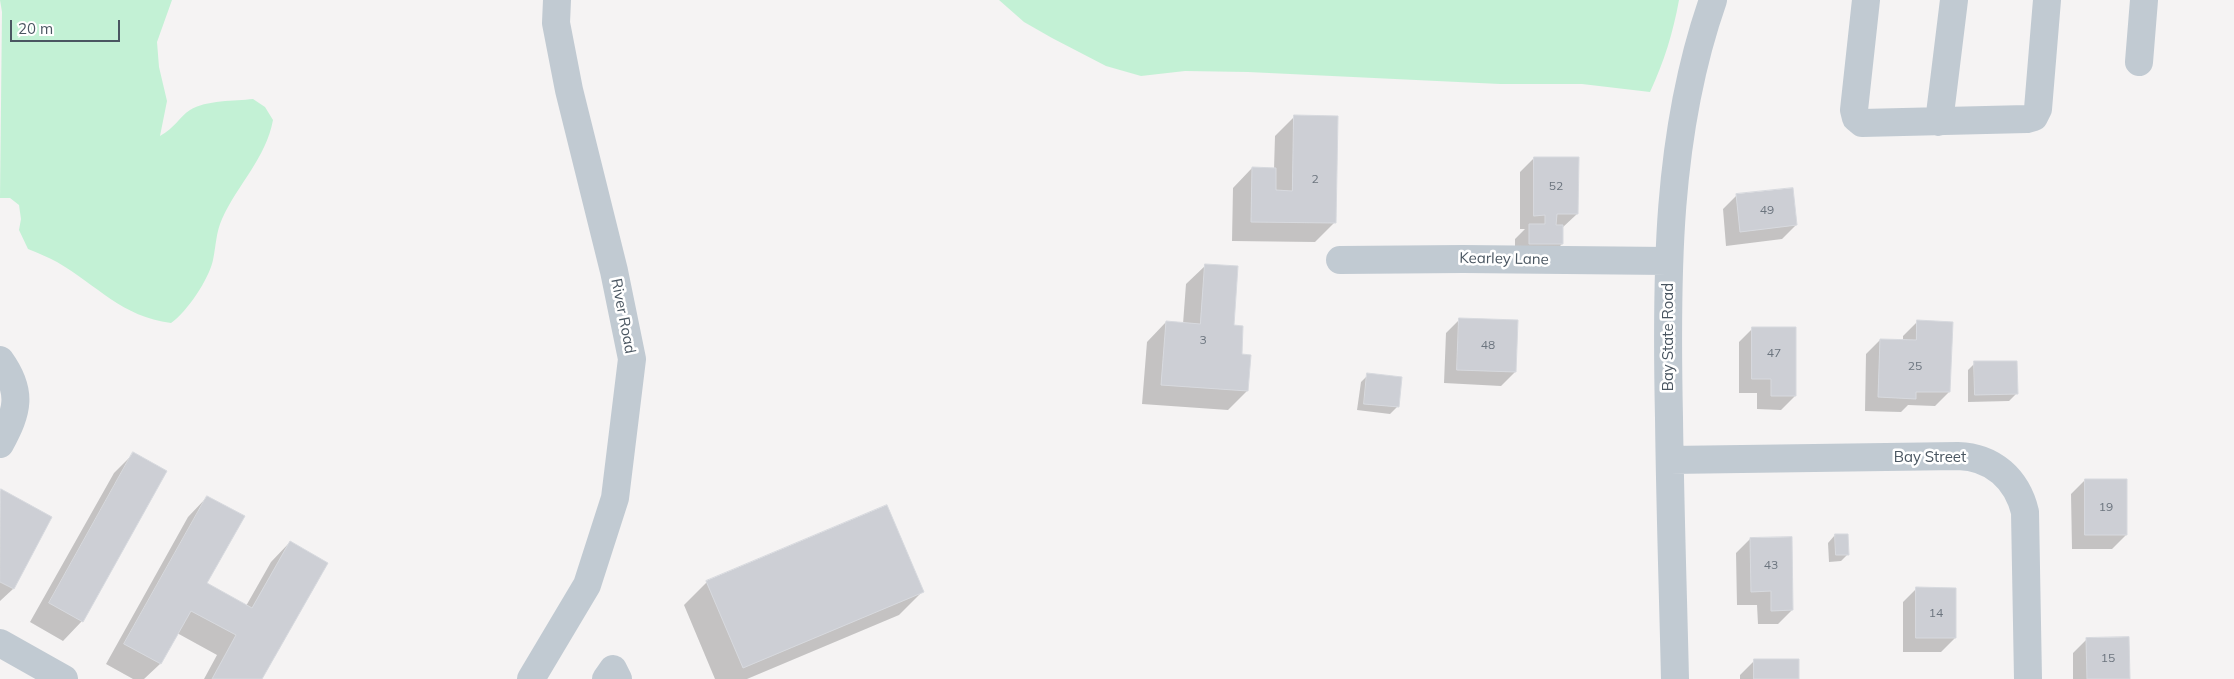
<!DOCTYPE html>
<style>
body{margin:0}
#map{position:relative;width:2234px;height:679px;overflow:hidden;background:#f5f3f3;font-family:Mulish,sans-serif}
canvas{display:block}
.scale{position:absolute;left:10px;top:20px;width:110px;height:22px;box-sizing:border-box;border:2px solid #4a5661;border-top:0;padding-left:6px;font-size:15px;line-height:18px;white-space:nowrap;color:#4a5661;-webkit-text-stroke:4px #fff;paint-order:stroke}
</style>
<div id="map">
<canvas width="2234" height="679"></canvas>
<div class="scale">20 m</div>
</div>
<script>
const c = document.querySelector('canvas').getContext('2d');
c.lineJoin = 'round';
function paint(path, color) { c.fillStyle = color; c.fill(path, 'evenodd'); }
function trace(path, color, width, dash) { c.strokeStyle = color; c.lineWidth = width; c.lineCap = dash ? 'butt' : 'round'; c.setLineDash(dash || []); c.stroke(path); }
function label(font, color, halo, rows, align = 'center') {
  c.font = font + ' Mulish,sans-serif'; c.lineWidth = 5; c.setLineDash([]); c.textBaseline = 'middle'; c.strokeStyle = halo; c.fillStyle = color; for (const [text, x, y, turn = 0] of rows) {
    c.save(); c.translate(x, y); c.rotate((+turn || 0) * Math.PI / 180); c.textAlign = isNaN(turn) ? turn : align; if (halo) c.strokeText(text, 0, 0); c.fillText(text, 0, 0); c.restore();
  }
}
const green = new Path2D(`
 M0 0H172L157 42 159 67 167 101 160 136C175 128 179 117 190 110 206 100 235 101 253 99L265 107 273 120C266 158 238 184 222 219 216 232 216 246 213 260 209 279 187 312 171 323 122 317 97 285 57 262 48 257 38 253 28 249L19 230 21 219 19 205 10 198H0L2 12Z
 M999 0H1679C1673 33 1664 62 1650 92L1582 84H1500L1248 72 1185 71 1141 76 1106 66 1052 38 1024 22Z`);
const shadow = new Path2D(`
 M1295 116 1334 223 1315 242 1232 241 1233 188 1252 168 1274 169 1275 136Z
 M1534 158 1577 214 1562 228V244L1548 258H1515V239L1525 229H1520V172Z
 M1737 195 1796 225 1782 239 1726 246 1723 209Z
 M1206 265 1240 355 1247 391 1228 410 1142 404 1147 342 1166 322 1183 324 1186 284Z
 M1460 319 1515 372 1501 386 1444 383 1446 333Z
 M1917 322 1949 392 1935 406 1908 405 1901 412 1865 411 1866 354 1880 340 1903 341V336Z
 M1753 328 1795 396 1781 410 1757 409V393H1739V342Z
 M1975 363 2016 394 2009 401 1968 402V370Z
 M1368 375 1400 378 1397 407 1390 414 1357 410 1361 382Z
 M133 454 82 621 63 641 30 622 114 473Z
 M2085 480 2126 535 2112 549H2072L2071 494Z
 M0 491 51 517 13 589 0 601Z
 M207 497 205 583 246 606 271 562 290 542 261 679H204L217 655 177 633 160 664 144 679H133L106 664 188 517Z
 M1835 535 1848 554 1841 561 1829 562 1828 543Z
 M1750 539 1792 610 1778 624H1758L1757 605H1737L1736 553Z
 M707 582 922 592 899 615 747 679H715L684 605Z
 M1917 588 1955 638 1941 652H1903V602Z
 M2087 639 2129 679H2073V653Z
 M1754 661 1798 679H1740V675Z`);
const building = new Path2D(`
 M1294 115 1338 116 1336 223 1251 222 1252 167 1276 168V190L1292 191Z
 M1534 157H1579L1578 214H1557L1556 225H1563V244H1529V224H1545V215L1534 216Z
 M1793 188 1797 225 1740 232 1736 194Z
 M1205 264 1238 266 1234 325 1243 326 1242 354 1251 355 1248 391 1161 385 1166 321 1200 324Z
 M1459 318 1518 320 1516 372 1457 370Z
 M1917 320 1953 322 1950 392H1916V399L1878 397 1880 339 1916 340Z
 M1752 327H1796V396H1771V379H1752Z
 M1974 361H2017L2018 394 1975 395Z
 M1367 373 1402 377 1399 407 1364 404Z
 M133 452 167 471 83 622 49 603Z
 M2085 479H2127V535H2085Z
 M1 489 52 517 14 589 0 582Z
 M207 496 245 516 207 583 252 608 290 541 328 563 262 679H212L236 635 191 611 161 664 124 644Z
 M887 505 924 592 743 668 706 581Z
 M1835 534H1848L1849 555H1836Z
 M1792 537 1793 610 1771 611V591L1751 592 1750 538Z
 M1916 587 1956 588V638H1916Z
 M2129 637 2130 679H2087L2086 638Z
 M1754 659H1799V679H1754Z`);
const minor = new Path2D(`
 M1866 0 1854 110 1856 118 1862 123 2027 119 2034 117 2038 109 2047 0
 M2139 62 2144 0
 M1939 122 1954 0
 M1340 260 1463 259 1668 261
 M0 360C23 392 18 411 0 444
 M1670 460 1958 456C1993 457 2017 479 2025 512L2028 679
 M0 643 64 679
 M531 679 587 585 615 498 632 359 614 271 569 90 556 23 557 0
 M606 679 613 669 618 679
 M1675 679C1673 592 1670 505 1669 418 1666 278 1666 134 1713 0`);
const numberNames = [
 ["2",1315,179],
 ["52",1556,186],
 ["49",1767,210],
 ["3",1203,340],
 ["48",1488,345],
 ["47",1774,353],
 ["25",1915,366],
 ["19",2106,507],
 ["43",1771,565],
 ["14",1936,613],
 ["15",2108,658]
];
const streetNames = [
 ["Kearley Lane",1504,259,1],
 ["River Road",623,316,79],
 ["Bay State Road",1668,337,-90],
 ["Bay Street",1930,457]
];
paint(green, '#c3f1d5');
paint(shadow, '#0003');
paint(building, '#cdcfd5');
trace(building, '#d7d9de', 1);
trace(minor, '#c1cad2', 28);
label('12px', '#6b747e', null, numberNames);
label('15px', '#4a5661', '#fff', streetNames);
</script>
